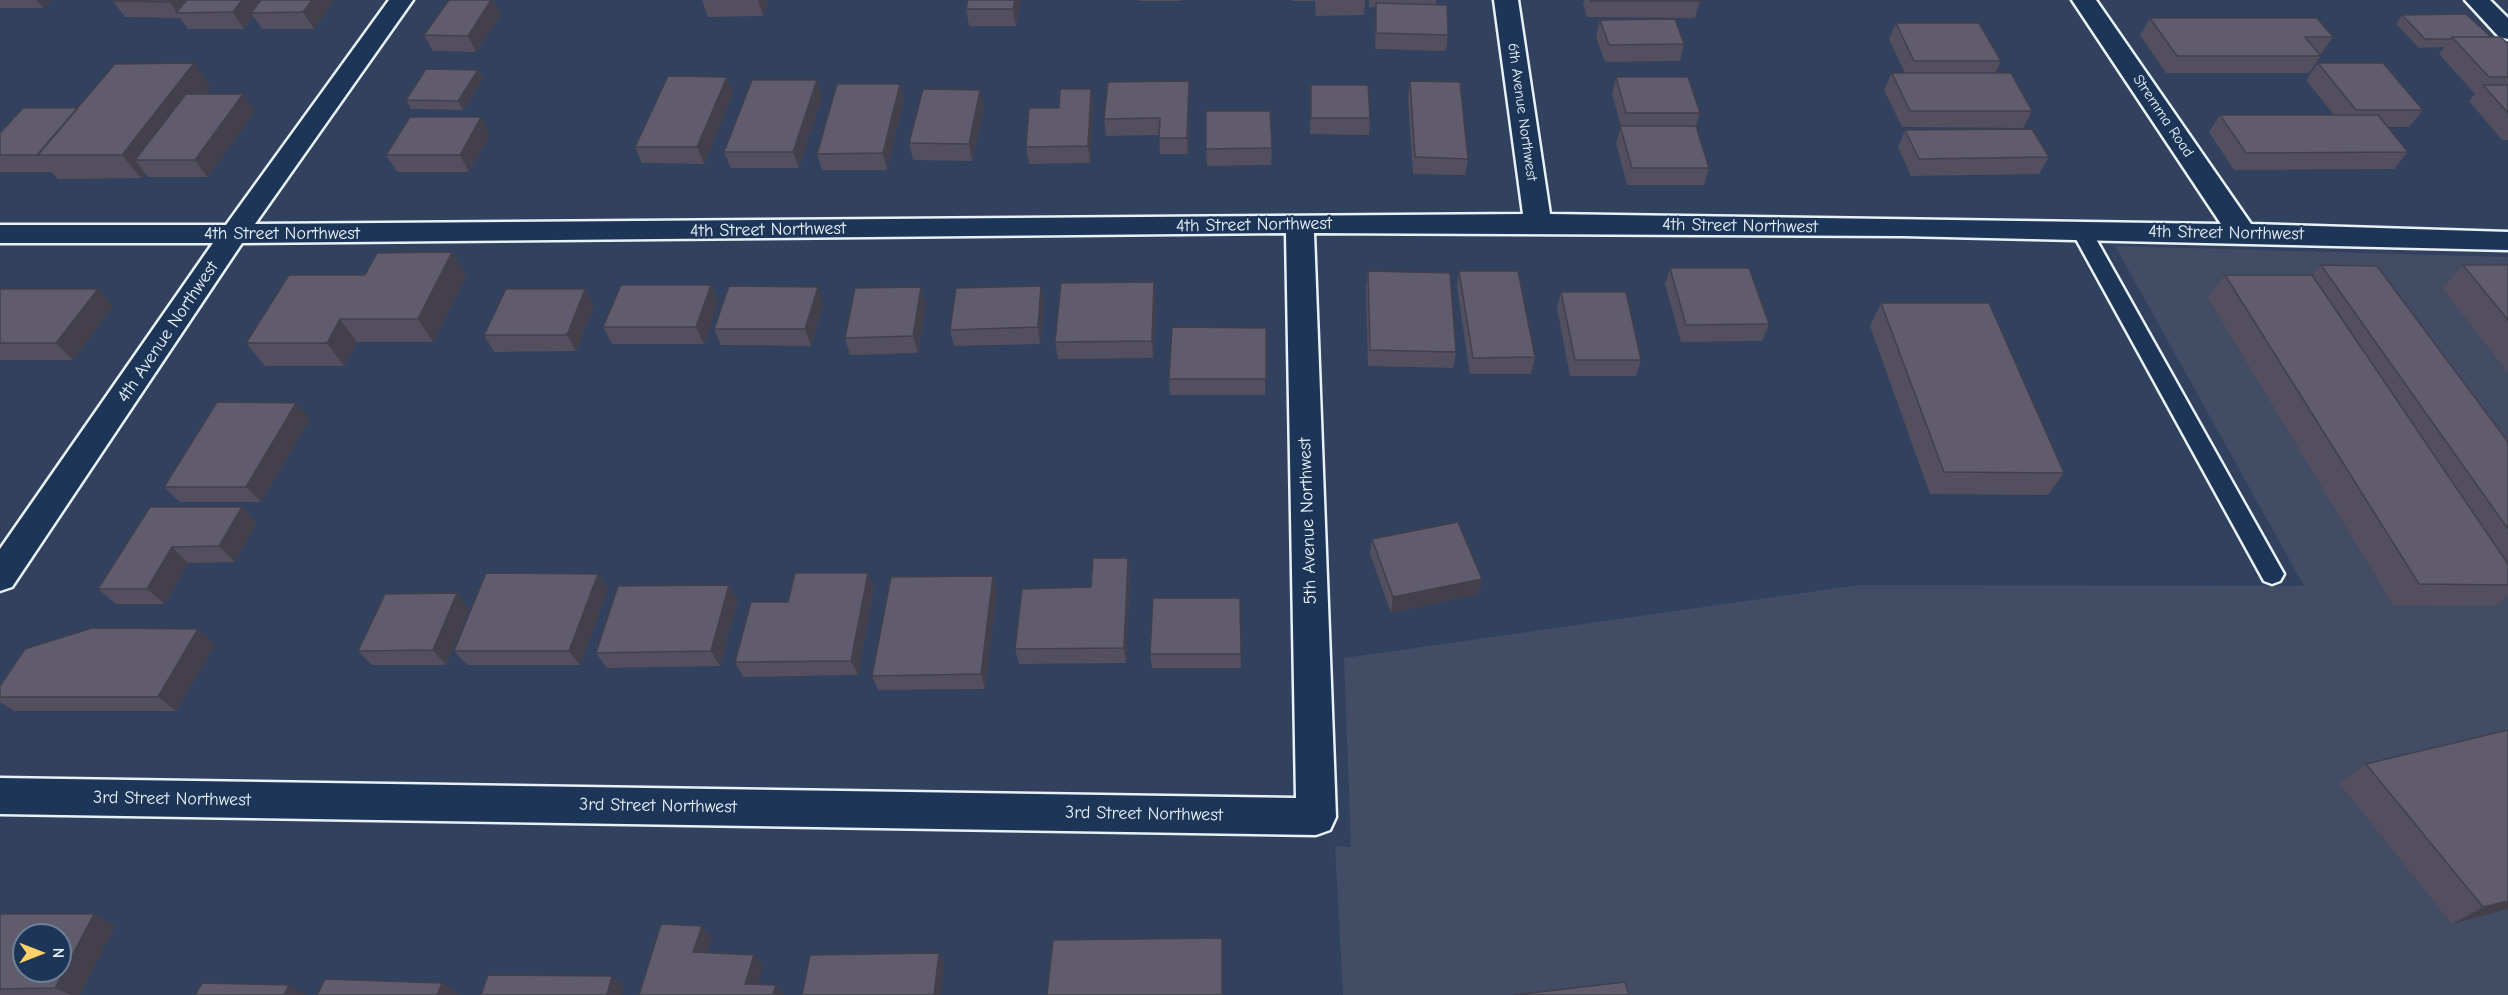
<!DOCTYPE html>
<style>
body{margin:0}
#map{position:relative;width:2508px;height:995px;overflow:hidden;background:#31415e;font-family:"Comic Neue",sans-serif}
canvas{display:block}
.north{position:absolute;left:12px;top:923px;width:60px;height:60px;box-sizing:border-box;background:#1d3557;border:2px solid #6e8097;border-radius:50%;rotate:90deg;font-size:16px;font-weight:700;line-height:24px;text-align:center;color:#e8f1f8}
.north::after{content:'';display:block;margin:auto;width:21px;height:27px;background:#ffd166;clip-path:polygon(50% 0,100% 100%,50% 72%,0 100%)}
</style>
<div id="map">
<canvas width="2508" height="995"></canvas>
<div class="north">N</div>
</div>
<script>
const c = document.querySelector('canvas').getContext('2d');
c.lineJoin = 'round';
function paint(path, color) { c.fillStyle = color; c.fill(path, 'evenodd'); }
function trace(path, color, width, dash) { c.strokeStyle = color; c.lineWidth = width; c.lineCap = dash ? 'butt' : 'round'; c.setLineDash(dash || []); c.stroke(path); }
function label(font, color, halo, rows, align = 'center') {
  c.font = font + ' "Comic Neue",sans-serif'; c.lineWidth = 4.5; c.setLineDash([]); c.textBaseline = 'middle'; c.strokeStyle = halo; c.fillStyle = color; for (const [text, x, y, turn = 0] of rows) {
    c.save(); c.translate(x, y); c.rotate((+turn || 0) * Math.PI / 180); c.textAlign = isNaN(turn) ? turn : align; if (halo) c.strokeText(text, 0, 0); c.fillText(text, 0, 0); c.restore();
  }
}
const built = new Path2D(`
 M2115 246 2508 257V995H1343L1335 846 1351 847 1344 658 1859 585 2304 586Z`);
const lane = new Path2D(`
 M2081 224 2088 226 2091 230 2280 567 2284 574 2280 581 2272 584 2264 581 2071 230 2074 226Z`);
const street = new Path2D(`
 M389 0H413L255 224 1523 214 1494 0H1518L1550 214 2221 224 2072 0H2096L2251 224 2508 232V250L1902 236 1314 233 1336 817 1330 830 1316 835 0 814V778L1296 798 1286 233 242 243 12 587 0 591V549L213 243H0V225H226Z
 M2465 0H2490L2508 18V39L2499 37Z`);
const wall = new Path2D(`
 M0 0H51L43 8H0Z
 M334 0 314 29H262L253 16 244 29H188L180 18 125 17 113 1Z
 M449 0H493L501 15 476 52 433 51 424 35Z
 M702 0H769L763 16 708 17Z
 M968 0H1021L1016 26H969L966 9Z
 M1138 0H1182V1H1138Z
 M1292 0H1365L1364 15 1316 16 1315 1H1292Z
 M1369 0H1436V5L1448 35 1446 51 1375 49 1376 7H1369Z
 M1584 0H1699L1700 1 1695 18 1587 17 1583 4Z
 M2402 15 2491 37 2508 44V140H2502L2469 101 2475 94 2439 54 2444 47 2419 48 2396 24Z
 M2150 18 2333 37 2321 54H2319L2321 56 2309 73H2166L2140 35Z
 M1600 20 1684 44 1680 61 1605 62 1596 37Z
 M1896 23 2001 61 1995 73 2032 111 2023 128 1902 127 1884 90 1892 73H1905L1889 39Z
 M2318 63 2423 110 2409 127H2388L2408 152 2394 169 2234 170 2209 132 2220 115H2334L2306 80Z
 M478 70 483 78 463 110 411 109 406 100Z
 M1616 77 1700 113 1696 127 1709 168 1704 185H1627L1616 143 1621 126 1612 94Z
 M1410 81 1468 159 1465 175 1413 174 1408 98Z
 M900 84 904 100 887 170H822L817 154Z
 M1311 85 1370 118 1369 135 1310 134Z
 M211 86 205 94H243L255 111 207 177H148L145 173 141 178 58 179 51 172H0V133L78 108Z
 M1091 89 1093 105 1090 163 1029 164 1026 147 1059 108Z
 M733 93 704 164 642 163 635 147Z
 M822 97 799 168H731L724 152Z
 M1189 98 1188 154H1160L1159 135 1106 136 1104 119Z
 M984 107 972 161 913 160 909 143Z
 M1905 130 2049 157 2039 174 1911 176 1898 147Z
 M490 134 469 172H397L386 155Z
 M1272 148 1271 165 1207 166 1206 149Z
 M452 252 466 276 433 342H357L344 366H265L246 343 365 275Z
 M2321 265 2508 442V596L2495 606 2393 605 2208 298 2225 275H2312Z
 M2463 265H2508V373L2442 288Z
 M1670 268 1769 324 1762 341 1681 342 1665 284Z
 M1368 271 1456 352 1453 368 1368 366 1366 287Z
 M1459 271 1535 357 1531 374H1470L1457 287Z
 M711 285 718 302 704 344H612L603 327Z
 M0 289H98L113 306 73 360H0Z
 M585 289 594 306 576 351 494 352 484 335Z
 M1561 292 1641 360 1636 376H1570L1557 308Z
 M1156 299 1153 358 1058 359 1055 342Z
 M1044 302 1040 344 954 346 950 330Z
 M823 303 811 346 721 345 714 329Z
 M1881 303 2064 473 2048 495 1930 494 1870 326Z
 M926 304 918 353 850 355 845 338Z
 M1266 328 1265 395H1170L1169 379Z
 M310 419 261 502H180L164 487Z
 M242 507 257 522 235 562 188 563 165 604H116L98 589Z
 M1372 539 1482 579 1479 594 1391 613 1370 554Z
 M1128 558 1130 573 1126 663 1019 664 1015 649Z
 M868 573 874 588 858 675 743 677 735 662 788 602Z
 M598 574 608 589 580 665H467L454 651Z
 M997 591 985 689 878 690 872 676Z
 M1240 598 1241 668H1152L1150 654Z
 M738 600 720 666 607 668 596 653Z
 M469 609 446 665H372L358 651Z
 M215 644 176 711H14L0 702V686Z
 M2508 730V909L2452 924 2339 783 2366 764Z
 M0 914H94L115 926 80 995H0Z`);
const shadedWall = new Path2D(`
 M36 0H51L43 8Z
 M171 0H198L177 13 170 2Z
 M242 0H266L251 13 253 16 244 29 233 12Z
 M312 0H334L314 29 303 12Z
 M491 0H493L501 15 476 52 468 36Z
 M758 0H769L763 16Z
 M1015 0H1021L1016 26 1013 9Z
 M194 63 211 86 154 160H135L145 173 141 178 122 155Z
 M478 70 483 78 463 110 458 101Z
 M727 77 733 93 704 164 697 147Z
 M817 80 822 97 799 168 793 152Z
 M1189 81V98L1188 154 1187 138Z
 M900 84 904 100 887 170 883 153Z
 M1091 89 1093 105 1090 163 1088 146Z
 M980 90 984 107 972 161 969 144Z
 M243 94 255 111 207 177 195 160Z
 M481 117 490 134 469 172 460 155Z
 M452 252 466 276 433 342 418 319Z
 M1154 282 1156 299 1153 358 1152 341Z
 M711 285 718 302 704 344 696 327Z
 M1041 286 1044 302 1040 344 1038 327Z
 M818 287 823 303 811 346 805 329Z
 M921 287 926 304 918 353 913 336Z
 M98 289 113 306 73 360 56 343Z
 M585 289 594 306 576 351 567 335Z
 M340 319 357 342 344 366 327 343Z
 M296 403 310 419 261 502 246 487Z
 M242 507 257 522 235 562 219 546Z
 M172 547 188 563 165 604 147 589Z
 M1128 558 1130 573 1126 663 1124 648Z
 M868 573 874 588 858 675 851 661Z
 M598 574 608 589 580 665 569 651Z
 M993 576 997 591 985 689 981 674Z
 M1482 579 1479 594 1391 613 1393 597Z
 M729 585 738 600 720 666 711 651Z
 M457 593 469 609 446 665 433 650Z
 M198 629 215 644 176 711 158 697Z
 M2508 901V909L2452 924 2483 907Z
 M94 914 115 926 80 995H71L55 988Z
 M702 926 712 938 703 963 693 952Z
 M1222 938 1223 954V995H1222Z
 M939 953 945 964 941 995H934Z
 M754 955 763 966 755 994 745 984Z
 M612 976 625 987 622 995H607Z
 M442 983 458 993 457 995H437Z
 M289 985 306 995H284Z
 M776 985 785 995H773Z`);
const building = new Path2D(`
 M113 0H171L170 2 113 1Z
 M187 0H242L233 12 176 13Z
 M261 0H312L303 12 251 13Z
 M449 0H491L468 36 424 35Z
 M968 0H1015L1013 9H966Z
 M1590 0H1699L1700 1H1590Z
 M1376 3 1447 5 1448 35 1376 33Z
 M2466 14 2491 37H2452L2451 39H2425L2402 15Z
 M2150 18H2317L2333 37H2305L2321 56H2177Z
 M1675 19 1684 44 1609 45 1600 20Z
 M1896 23H1979L2001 61H1914Z
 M2452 37H2501L2508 44V77H2489Z
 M194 63 122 155H37L115 64Z
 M2318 63H2383L2423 110H2356Z
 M426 69 478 70 458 101 406 100Z
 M1892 73H2011L2032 111H1910Z
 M668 76 727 77 697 147H635Z
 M1616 77H1688L1700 113H1626Z
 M752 80H817L793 152H724Z
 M1189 81 1187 138H1159L1160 118 1104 119 1108 82Z
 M1410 81 1460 82 1468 159 1415 157Z
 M837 84H900L883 153 817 154Z
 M1311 85H1368L1370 118H1311Z
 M2483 85H2508V113Z
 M923 89 980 90 969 144 909 143Z
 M1060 89H1091L1088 146 1026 147 1029 108H1059Z
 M186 94H243L195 160H135Z
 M23 108H78L38 155H0V133Z
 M1206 111H1270L1272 148 1206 149Z
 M2220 115H2378L2408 152 2246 153Z
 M410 117H481L460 155H386Z
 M1620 126H1696L1709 168H1632Z
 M2032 129 2049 157 1919 159 1905 130Z
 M452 252 418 319H340L327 343H246L289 275H365L377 253Z
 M2321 265 2377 266 2508 442V529Z
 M2463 265H2508V320Z
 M1670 268H1749L1769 324 1686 325Z
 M1368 271 1450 273 1456 352 1370 350Z
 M1459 271H1518L1535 357 1473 358Z
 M2225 275H2312L2508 564V585L2419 584Z
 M1154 282 1152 341 1055 342 1061 283Z
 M621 285H711L696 327H603Z
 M729 286 818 287 805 329H714Z
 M1041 286 1038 327 950 330 956 288Z
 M921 287 913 336 845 338 855 288Z
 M0 289H98L56 343H0Z
 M506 289H585L567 335H484Z
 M1561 292H1626L1641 360H1575Z
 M1881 303H1989L2064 473 1944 472Z
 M1172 327 1266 328V379H1169Z
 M217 402 296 403 246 487H164Z
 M150 507H242L219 546 172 547 147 589H98Z
 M1458 522 1482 579 1393 597 1372 539Z
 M1093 558H1128L1124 648 1015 649 1022 589 1091 587Z
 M486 573 598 574 569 651H454Z
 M795 573H868L851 661 735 662 751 602H788Z
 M993 576 981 674 872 676 891 577Z
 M729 585 711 651 596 653 618 586Z
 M457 593 433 650 358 651 385 594Z
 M1153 598H1240L1241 654H1150Z
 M92 628 198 629 158 697H0V686L25 649Z
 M2508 730V901L2483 907 2366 764Z
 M0 914H94L55 988 0 989ZM24 935H60V971H24Z
 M661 924 702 926 693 952 754 955 745 984 776 985 773 995H639Z
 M1222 938V995H1047L1053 940Z
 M939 953 934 995H802L810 955Z
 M488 975 612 976 607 995H481Z
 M325 979 442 983 437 995H317Z
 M1625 982 1629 995H1514Z
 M202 983 289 985 284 995H195Z`);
const farStreetnames = [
 ["6th Avenue Northwest",1522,112,82],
 ["Stremma Road",2163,116,56]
];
const streetNames = [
 ["4th Street Northwest",1254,225,-1],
 ["4th Street Northwest",1740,226,1],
 ["4th Street Northwest",768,230,-1],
 ["4th Street Northwest",2226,233,1],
 ["4th Street Northwest",282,234],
 ["4th Avenue Northwest",168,332,-56],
 ["5th Avenue Northwest",1308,521,-92],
 ["3rd Street Northwest",172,799,1],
 ["3rd Street Northwest",658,806,1],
 ["3rd Street Northwest",1144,814,1]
];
paint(built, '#424c65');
trace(lane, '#e8f1f8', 5);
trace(street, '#e8f1f8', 5);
paint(lane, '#1d3557');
paint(street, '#1d3557');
paint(wall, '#534f5e');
paint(shadedWall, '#43404c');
paint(building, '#605c6d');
trace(building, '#43404c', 1.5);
label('15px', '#e8f1f8', '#1d3557', farStreetnames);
label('18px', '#e8f1f8', '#1d3557', streetNames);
</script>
